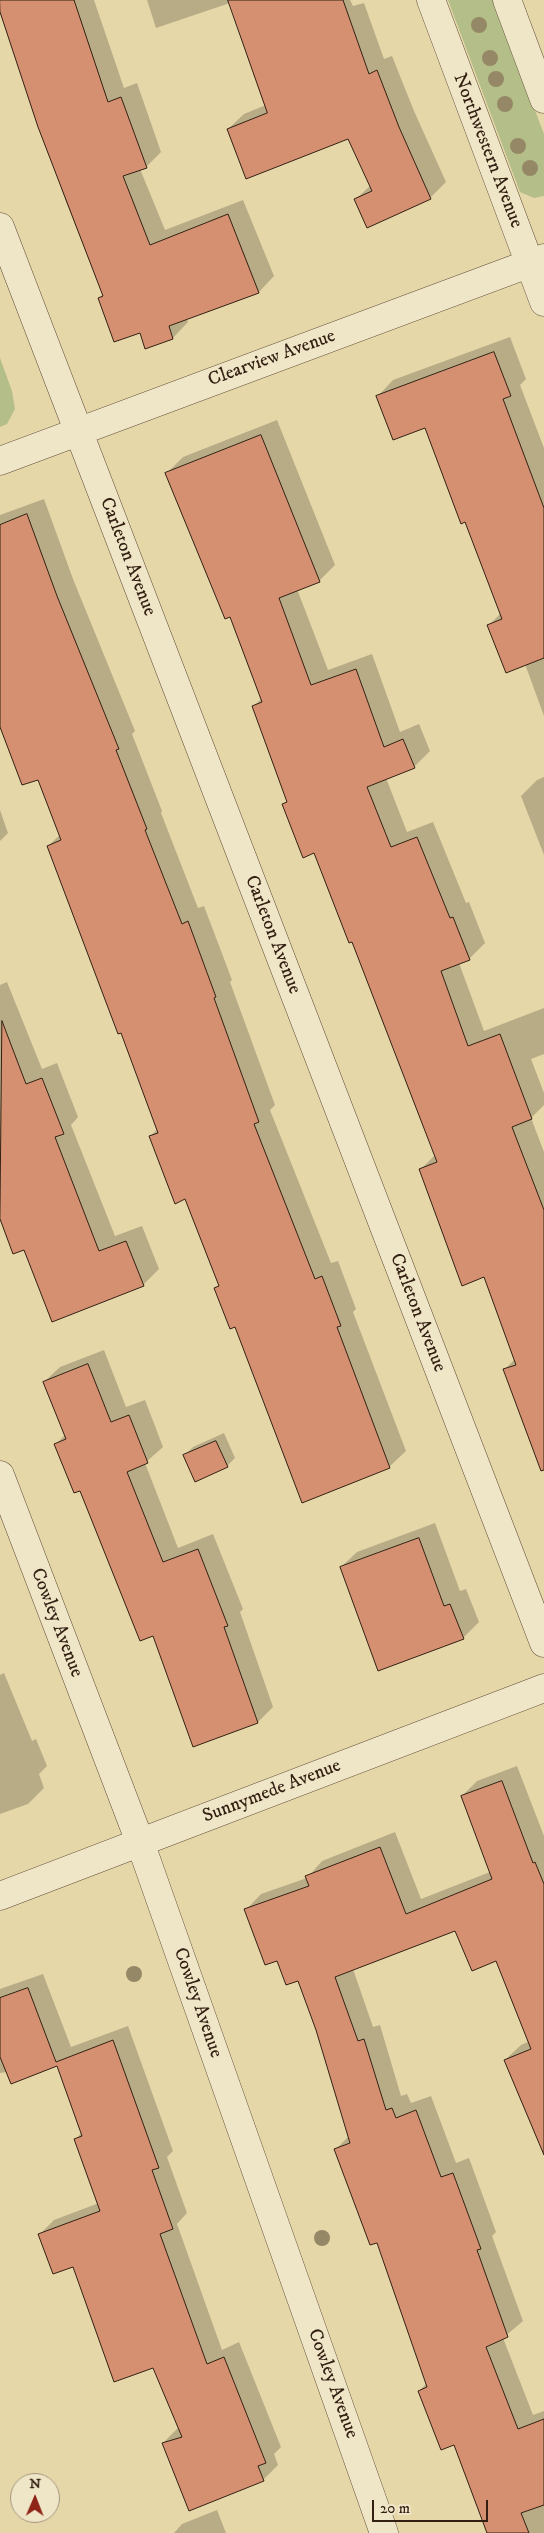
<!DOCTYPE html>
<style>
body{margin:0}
#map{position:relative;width:544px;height:2533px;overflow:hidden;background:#e6d7a9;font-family:"IM FELL DW Pica",serif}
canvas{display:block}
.north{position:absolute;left:10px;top:2473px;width:50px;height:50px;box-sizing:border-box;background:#efe5c7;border:1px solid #a4967f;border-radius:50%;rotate:1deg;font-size:14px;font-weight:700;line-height:20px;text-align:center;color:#332013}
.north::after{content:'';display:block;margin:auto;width:18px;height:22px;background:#8f2418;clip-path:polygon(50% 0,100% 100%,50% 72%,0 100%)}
.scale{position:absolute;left:372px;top:2500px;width:116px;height:22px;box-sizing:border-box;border:2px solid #332013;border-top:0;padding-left:6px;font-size:15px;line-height:18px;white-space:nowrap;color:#332013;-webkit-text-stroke:4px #efe5c7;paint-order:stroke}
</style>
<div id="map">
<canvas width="544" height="2533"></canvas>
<div class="north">N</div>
<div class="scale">20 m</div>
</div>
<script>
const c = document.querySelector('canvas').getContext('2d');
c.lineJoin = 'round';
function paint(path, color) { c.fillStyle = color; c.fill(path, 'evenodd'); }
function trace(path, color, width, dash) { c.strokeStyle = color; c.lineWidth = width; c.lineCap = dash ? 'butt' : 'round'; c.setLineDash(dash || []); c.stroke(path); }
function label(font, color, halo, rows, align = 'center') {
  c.font = font + ' "IM FELL DW Pica",serif'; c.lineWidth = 4.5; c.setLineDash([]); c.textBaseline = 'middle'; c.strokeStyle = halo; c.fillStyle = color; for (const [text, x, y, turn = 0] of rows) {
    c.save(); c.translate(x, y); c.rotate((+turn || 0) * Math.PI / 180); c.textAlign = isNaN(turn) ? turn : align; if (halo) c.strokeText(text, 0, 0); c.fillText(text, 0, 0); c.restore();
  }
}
const green = new Path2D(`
 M448 0H493L544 134V196L534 198 520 192Z
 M0 358 12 391 15 409 7 424 0 427Z`);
const shadow = new Path2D(`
 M0 0H94L124 88 137 83 161 152 146 167 140 169 165 230 243 200 274 276 259 292 187 319 188 322 173 338 146 348 140 331 100 298 103 294 66 202 0 11Z
 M147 0H350L353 6 364 3 384 59 392 56 414 111 446 182 431 197 368 226 356 199 371 185 349 138 228 129 244 114 266 105 230 3 156 28Z
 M510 337 526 379 520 385 544 448V716L525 664 489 625 501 613 466 520 425 427 377 397 393 380Z
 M277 420 335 565 319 581 297 589 328 670 372 654 400 732 419 724 430 751 414 767 386 778 407 832 433 822 466 903 469 902 485 943 469 959 459 963 484 1031 544 1008V1054L531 1059 544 1093V1105L531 1118 544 1152V1439L504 1370 515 1359 484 1276 421 1169 436 1154 353 940 315 852 284 804 287 801 254 706 262 698 230 616 167 473 183 457Z
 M44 499 73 579 135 731 132 734 162 811 161 813 198 908 204 906 232 980 230 982 275 1105 270 1110 331 1263 338 1261 356 1309 353 1312 406 1451 389 1467 235 1326 215 1288 220 1284 186 1198 150 1136 158 1129 122 1031 48 846 61 834 39 778 0 726V515Z
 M544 777V855L521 796 537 780Z
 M0 810 8 833 0 841Z
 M7 982 42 1069 57 1063 78 1117 71 1125 115 1236 142 1226 159 1269 143 1285 24 1248 14 1252 0 1216V985Z
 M104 1350 126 1407 145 1400 163 1447 145 1463 178 1548 213 1534 243 1609 240 1612 273 1707 258 1722 194 1746 154 1634 56 1444 65 1435 44 1382 60 1367Z
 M224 1433 235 1458 227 1466 185 1455 193 1447Z
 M435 1523 460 1591 466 1589 479 1622 463 1638 341 1567 357 1552Z
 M4 1673 32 1741 36 1739 47 1766 39 1774 44 1788 28 1804 0 1814V1675Z
 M517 1766 544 1836V2150L537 2133 535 2134 505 2060 521 2045 530 2041 497 1960 455 1929 353 1969 373 2027 380 2025 401 2096 407 2094 411 2103 431 2096 456 2163 469 2158 496 2232 492 2236 523 2321 503 2338 533 2415 544 2411V2533H488L455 2444 419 2391 427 2383 378 2241 336 2149 349 2136 345 2126 347 2124 318 2029 299 1980 278 1959 246 1910 261 1894 307 1878 322 1861 395 1832 421 1899 490 1872 462 1796 477 1781Z
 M43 1974 71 2047 128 2026 173 2151 167 2157 187 2213 177 2224 222 2350 239 2342 281 2447 274 2454 278 2465 263 2480 163 2443 178 2428 154 2367 73 2265 39 2235 54 2220 99 2203 76 2139 82 2132 57 2065 0 2073V1989Z
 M217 2510 226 2533H174L182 2524Z`);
const building = new Path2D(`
 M0 0H74L108 102 121 97 147 168 123 176 150 245 228 214 259 293 169 326 173 339 145 349 140 333 114 342 98 298 103 296 38 127 0 12Z
 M228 0H343L369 74 377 70 399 127 431 199 367 228 354 199 372 191 348 139 246 179 227 129 267 113Z
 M494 352 511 396 503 399 544 508V658L506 673 487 625 502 619 465 522 461 524 425 428 393 440 376 396Z
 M261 435 320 582 279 598 311 685 356 669 384 747 403 739 415 768 367 787 391 847 417 837 450 918 453 917 470 960 441 971 468 1046 500 1034 532 1119 512 1127 544 1210V1470L541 1471 503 1369 516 1365 484 1277 462 1286 419 1169 437 1162 352 942 349 943 314 853 303 858 282 804 287 802 252 706 262 702 230 617 225 619 165 473Z
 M27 514 57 596 119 749 116 750 147 829 145 830 182 924 188 921 216 997 214 998 259 1122 254 1124 315 1279 322 1276 341 1326 337 1327 390 1468 302 1503 235 1327 230 1329 214 1288 219 1286 185 1199 175 1204 149 1136 158 1133 121 1033 118 1034 47 846 61 840 38 780 22 785 0 727V525Z
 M2 1021 26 1084 42 1078 64 1134 55 1137 99 1251 126 1241 144 1286 52 1322 24 1250 13 1254 0 1219Z
 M88 1364 111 1422 129 1415 148 1463 127 1472 163 1562 198 1549 228 1626 224 1627 258 1723 193 1747 153 1636 140 1641 80 1491 74 1493 54 1444 66 1439 43 1382Z
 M216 1441 228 1467 195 1482 183 1455Z
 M419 1538 444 1606 450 1604 464 1639 378 1671 340 1567Z
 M502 1781 533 1863 535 1862 544 1884V2155L504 2060 531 2049 496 1961 472 1971 455 1931 335 1977 358 2041 364 2039 386 2110 392 2108 396 2118 416 2110 441 2177 453 2173 481 2249 477 2250 508 2337 486 2347 518 2429 544 2419V2505L521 2513 529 2533H487L454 2445 441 2450 418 2391 427 2387 377 2243 370 2245 334 2149 350 2143 316 2030 298 1981 286 1985 277 1961 265 1965 244 1909 309 1886 305 1876 380 1847 406 1914 492 1879 461 1796Z
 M28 1988 56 2062 113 2040 159 2168 152 2170 173 2229 160 2234 207 2364 224 2357 266 2463 258 2466 264 2481 189 2511 162 2443 182 2437 153 2368 114 2382 73 2267 53 2274 38 2234 100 2211 74 2139 82 2136 57 2066 11 2084 0 2057V1998Z`);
const street = new Path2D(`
 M431 0 544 302
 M507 0 544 99
 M0 227 544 1643
 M0 461 544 258
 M0 1475 140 1842 384 2533
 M0 1896 544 1688`);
const trees = [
 [479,25],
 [490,58],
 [496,79],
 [505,104],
 [518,146],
 [530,168],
 [134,1974],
 [322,2238]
];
const streetNames = [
 ["Northwestern Avenue",487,151,69],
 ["Clearview Avenue",272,359,-20],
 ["Carleton Avenue",127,557,69],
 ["Carleton Avenue",272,935,69],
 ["Carleton Avenue",417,1313,69],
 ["Cowley Avenue",56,1623,69],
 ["Sunnymede Avenue",272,1792,-21],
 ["Cowley Avenue",197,2003,71],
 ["Cowley Avenue",332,2384,70]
];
paint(green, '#b4be89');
paint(shadow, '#0003');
paint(building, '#d49070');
trace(building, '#332013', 1);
trace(street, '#604e38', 29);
trace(street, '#efe5c7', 28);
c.fillStyle = '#958866';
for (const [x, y] of trees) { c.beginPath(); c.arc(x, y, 8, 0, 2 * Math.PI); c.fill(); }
label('19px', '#332013', '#efe5c7', streetNames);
</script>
